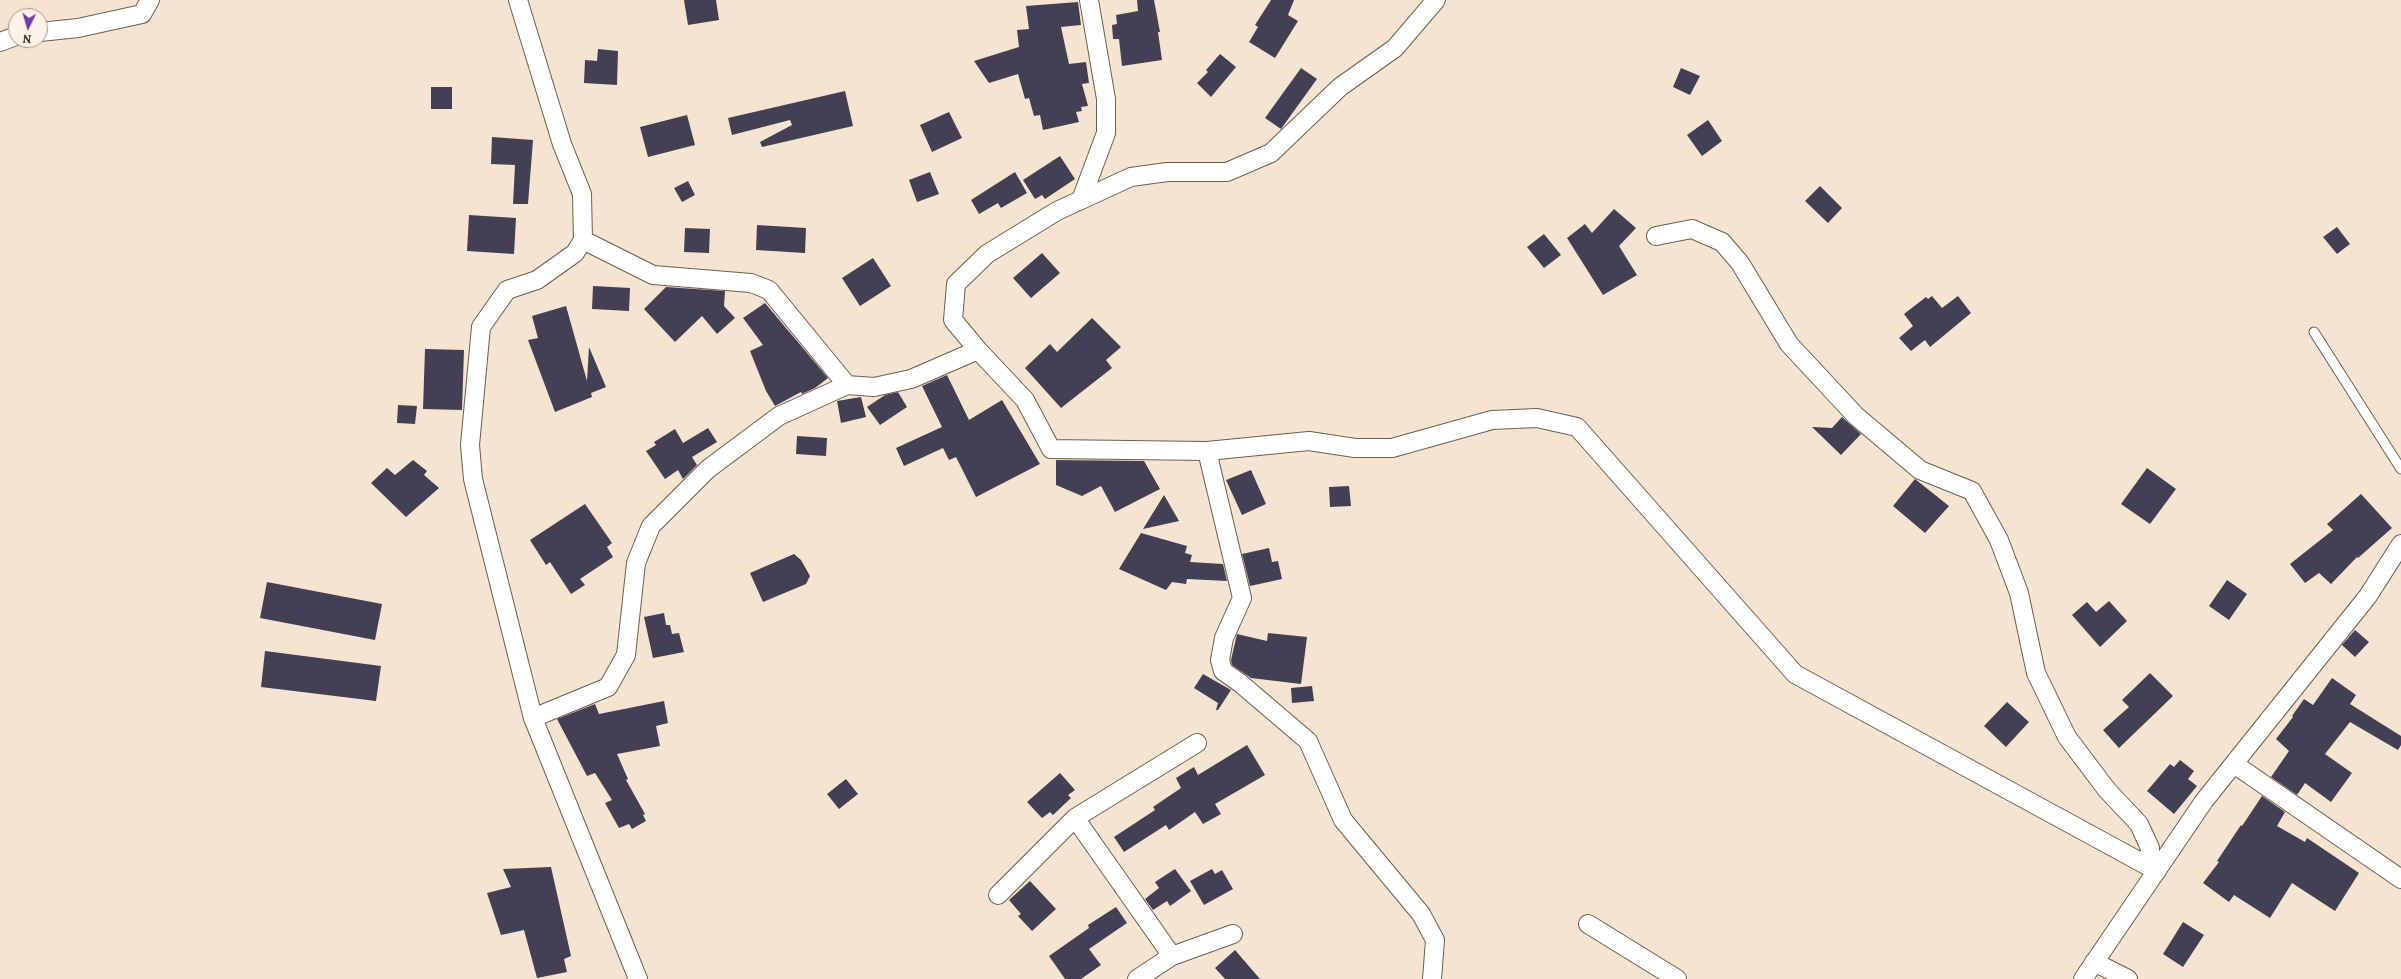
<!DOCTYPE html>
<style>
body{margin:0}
#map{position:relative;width:2401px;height:979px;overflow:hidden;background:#f6e4d0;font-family:Lora,serif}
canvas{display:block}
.north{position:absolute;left:8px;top:8px;width:40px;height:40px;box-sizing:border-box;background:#fdf2e6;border:1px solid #a49b91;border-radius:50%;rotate:185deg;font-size:11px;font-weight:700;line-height:16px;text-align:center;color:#1e1811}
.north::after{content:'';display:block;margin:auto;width:14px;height:18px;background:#7039af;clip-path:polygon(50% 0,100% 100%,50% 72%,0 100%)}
</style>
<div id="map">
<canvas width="2401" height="979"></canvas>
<div class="north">N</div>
</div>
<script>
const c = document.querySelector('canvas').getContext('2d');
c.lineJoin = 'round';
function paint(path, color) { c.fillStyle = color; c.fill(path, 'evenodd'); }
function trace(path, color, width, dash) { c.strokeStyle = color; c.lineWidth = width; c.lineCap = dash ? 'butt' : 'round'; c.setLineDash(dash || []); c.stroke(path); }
const building = new Path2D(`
 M684 0H716L719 20 688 25Z
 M1137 0H1154L1160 32H1158L1162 60 1122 66 1119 39H1113L1112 25 1117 24 1116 15 1138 11Z
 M1271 0H1294L1288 15 1298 21 1275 58 1249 42 1258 27 1255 25Z
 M1078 2 1081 25 1061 27 1069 64 1086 62 1089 83 1082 84 1088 106 1081 107 1082 111 1076 112 1079 122 1043 130 1040 115 1034 116 1029 98 1025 99 1018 74 989 83 974 61 1019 47 1017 30 1029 29 1026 6Z
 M598 49 618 51 617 85 584 83 585 60 597 61Z
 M1220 54 1236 67 1211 97 1197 83 1208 72 1206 70Z
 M1301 68 1317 79 1281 129 1265 118Z
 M1681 68 1700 76 1690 95 1673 87Z
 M431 87H452V109H431Z
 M845 91 853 126 762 147 760 142 792 125 790 120 732 135 728 118Z
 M949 112 962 138 932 152 920 125Z
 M687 115 695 145 648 157 640 127Z
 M1708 120 1722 141 1702 156 1687 135Z
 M492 137 533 140 528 204H513L515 165 491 164Z
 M1060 156 1075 179 1045 199 1042 195 1035 199 1023 180Z
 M930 172 939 194 917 202 909 180Z
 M1015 172 1027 193 1001 208 998 203 979 214 971 200Z
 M688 181 695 195 682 202 674 188Z
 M1820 186 1842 208 1828 223 1805 201Z
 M1614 209 1636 228 1619 246 1637 275 1603 295 1567 238 1585 224 1592 233Z
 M469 215 516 218 514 254 467 251Z
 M757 225 806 228 805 253 756 250Z
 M2337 227 2350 244 2337 254 2323 237Z
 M685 228 710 229 709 253 684 252Z
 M1544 234 1561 255 1544 268 1527 247Z
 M1042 253 1060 273 1031 298 1013 278Z
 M873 258 891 286 860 306 842 278Z
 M593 286 630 288 629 311 592 309Z
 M666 287 725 291 724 306 735 318 717 334 702 316 675 342 644 309Z
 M1932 296 1942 308 1958 296 1971 313 1930 347 1925 340 1911 351 1899 338 1913 326 1904 314 1926 297 1928 299Z
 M765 303 828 378 815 388 802 394 801 392 775 406 766 391 750 351 763 345 743 318Z
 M566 306 587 381 589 347 606 387 591 393 592 397 555 412 528 340 538 338 532 316Z
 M1092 318 1121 347 1106 360 1112 368 1061 408 1025 368 1050 344 1057 352Z
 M425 349 464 350 462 410 423 409Z
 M947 375 969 420 1002 400 1040 464 976 497 956 457 949 460 943 448 904 466 896 448 942 427 922 386Z
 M898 392 907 407 880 425 867 407 885 395Z
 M861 397 866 417 841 423 837 401Z
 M398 405 417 406 415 424 397 423Z
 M1842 417 1861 434 1841 455 1812 427 1832 428Z
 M708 428 717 442 692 457 697 465 683 479 678 470 665 479 646 451 656 445 654 442 675 429 683 443Z
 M797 436 827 438 826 456 796 454Z
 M413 460 427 471 424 475 439 488 406 517 371 483 387 468 395 475Z
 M1056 460 1144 461 1160 489 1115 512 1101 486 1082 496 1056 485Z
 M2147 468 2176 489 2150 524 2121 504Z
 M1251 470 1266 504 1242 515 1226 480Z
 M1915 479 1949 506 1925 533 1893 506Z
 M1349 486 1351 506 1330 507 1329 487Z
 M2361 494 2392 528 2358 558 2357 557 2331 584 2319 573 2305 583 2290 564 2333 530 2327 524Z
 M1164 495 1179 521 1143 529Z
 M585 504 612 543 607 547 613 557 580 579 585 585 571 594 550 562 546 565 530 540Z
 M1141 533 1187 546 1185 553 1192 555 1190 562 1223 564 1227 581 1187 579 1186 584 1172 582 1166 590 1119 569Z
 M1269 548 1272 562 1278 561 1282 579 1250 586 1242 554Z
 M794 554 801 560 810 576 806 584 763 602 750 573Z
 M2227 580 2247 594 2229 620 2209 606Z
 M267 582 382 604 375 640 260 618Z
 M2109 601 2127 621 2100 647 2072 615 2087 602 2096 612Z
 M664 613 666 625H670L672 634 679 633 684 652 653 658 644 617Z
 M2355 630 2369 642 2355 657 2342 645Z
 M1268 633 1307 637 1301 684 1251 678 1232 665 1231 660 1237 634 1267 641Z
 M265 651 381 666 376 701 261 687Z
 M2150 673 2173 696 2119 748 2103 730 2129 707 2122 700Z
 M1203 674 1231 690 1218 710H1216L1218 703 1194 688Z
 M2332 678 2356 695 2350 704 2401 736V745L2398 750 2350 722 2325 754 2352 773 2331 802 2305 783 2297 795 2271 777 2289 751 2276 739 2293 717 2292 716 2304 699 2313 705Z
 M1312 686 1314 701 1292 703 1291 688Z
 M664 701 668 723 656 726 660 746 617 754 628 779 626 780 645 814 643 815 646 821 632 829 629 824 619 828 605 803 612 800 595 773 587 776 557 719 595 704 599 714Z
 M2007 702 2029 722 2006 747 1984 726Z
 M1247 745 1265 775 1215 804 1221 814 1203 824 1195 812 1169 830 1166 825 1124 852 1114 837 1155 810 1153 807 1181 788 1176 778 1194 767 1198 775Z
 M2180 760 2194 771 2188 779 2197 786 2174 814 2147 791 2170 764 2174 767Z
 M1060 773 1075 790 1068 795 1071 798 1053 815 1050 812 1042 818 1027 802Z
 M846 779 858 794 839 809 827 794Z
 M2262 796 2285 812 2277 826 2305 842 2307 838 2359 873 2335 911 2292 883 2270 918 2234 895 2229 902 2203 883 2219 862 2217 861 2241 825 2242 826Z
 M551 867 571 956 564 959 567 972 537 978 524 930 501 935 487 893 511 887 503 869Z
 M1175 869 1191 891 1170 906 1167 901 1153 910 1145 899 1159 888 1155 882Z
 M1212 869 1215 874 1222 870 1233 889 1204 905 1190 881Z
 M1030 881 1056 909 1032 931 1018 916 1021 914 1009 900Z
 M1116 907 1127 923 1089 949 1101 965 1081 979H1065L1049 956 1089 928 1088 925Z
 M2183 922 2204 935 2183 967 2163 954Z
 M1235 950 1260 979H1225L1215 968Z`);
const service = new Path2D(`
 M2314 332 2401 469`);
const minor = new Path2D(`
 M518 0 562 144 582 194 583 240 575 253 537 280 507 290 481 327 470 445 473 479 533 718 638 979
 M40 32 78 28 142 14 150 0
 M0 42 16 36
 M1081 200 1106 133V99L1089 0
 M1656 236 1692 229 1722 242 1740 263 1789 344 1856 416 1920 470 1972 491 1999 540 2019 593 2036 673 2067 737 2107 790 2139 824 2150 848 2149 867
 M583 240 653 275 751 283 769 290 847 385
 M978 350 1025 400 1051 449 1207 451 1309 441 1355 448H1392L1492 420 1537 418 1577 427 1795 674 2157 871
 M1207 451 1242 598 1224 638 1220 660 1223 671 1240 683 1308 741 1343 820 1421 914 1435 940 1432 979
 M533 718 608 687 626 655 636 563 651 526 708 469 779 416 847 385 874 387 911 379 978 350 953 320 956 284 987 254 1057 211 1131 177 1167 172H1227L1271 153 1340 87 1395 48 1436 0
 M2234 764 2401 879
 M1075 818 1197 743
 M998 895 1075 818 1172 956
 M1588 924 1677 979
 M2094 962 2128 979
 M1137 979 1172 956 1233 934
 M2083 979 2204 801 2368 596 2401 544`);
paint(building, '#434054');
trace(service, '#6d5e4c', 11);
trace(minor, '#6d5e4c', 20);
trace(service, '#fff', 9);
trace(minor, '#fff', 18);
</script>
